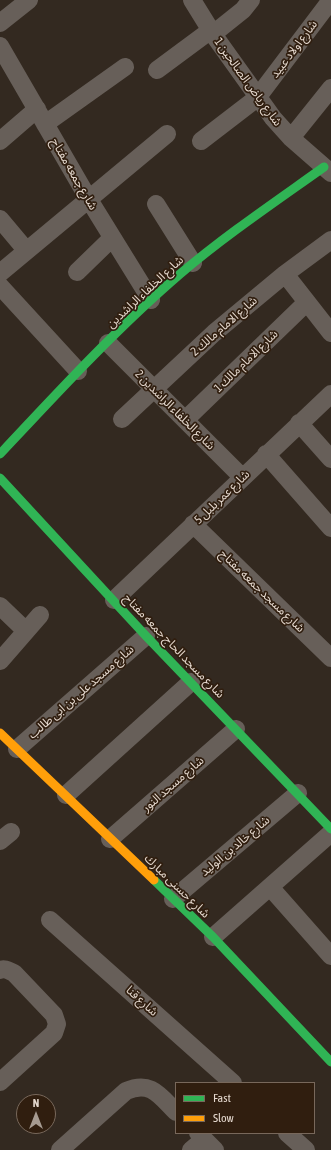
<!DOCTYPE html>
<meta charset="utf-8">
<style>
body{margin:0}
#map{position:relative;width:331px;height:1150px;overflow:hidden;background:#332920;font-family:"Asap Condensed",sans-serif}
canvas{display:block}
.legend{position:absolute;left:175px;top:1082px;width:140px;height:52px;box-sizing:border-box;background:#301e0f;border:1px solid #78685b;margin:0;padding:5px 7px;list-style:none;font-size:12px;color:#e4d8ce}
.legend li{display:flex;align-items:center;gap:8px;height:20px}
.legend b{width:20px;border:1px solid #78685b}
.north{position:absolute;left:16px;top:1094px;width:40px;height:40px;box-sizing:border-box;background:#301e0f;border:1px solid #78685b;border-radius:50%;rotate:0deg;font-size:11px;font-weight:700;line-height:16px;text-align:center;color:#e4d8ce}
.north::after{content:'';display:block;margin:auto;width:14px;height:18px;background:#a69b91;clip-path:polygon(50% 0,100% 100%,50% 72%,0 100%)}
</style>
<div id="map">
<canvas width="331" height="1150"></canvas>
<ul class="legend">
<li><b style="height:5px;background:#30b455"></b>Fast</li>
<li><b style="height:5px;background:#ff9f0a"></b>Slow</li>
</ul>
<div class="north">N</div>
</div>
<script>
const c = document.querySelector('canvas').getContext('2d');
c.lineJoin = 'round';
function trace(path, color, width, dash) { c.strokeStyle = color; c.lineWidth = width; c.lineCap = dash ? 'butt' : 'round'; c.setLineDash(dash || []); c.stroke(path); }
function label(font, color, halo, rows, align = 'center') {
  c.font = font + ' "Asap Condensed","Noto Sans Arabic",sans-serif'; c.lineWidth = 3.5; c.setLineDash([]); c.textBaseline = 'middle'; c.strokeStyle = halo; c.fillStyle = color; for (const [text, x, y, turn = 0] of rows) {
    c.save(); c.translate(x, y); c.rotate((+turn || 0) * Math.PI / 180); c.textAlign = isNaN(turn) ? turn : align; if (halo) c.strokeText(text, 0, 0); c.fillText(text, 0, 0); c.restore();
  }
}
const street = new Path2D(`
 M192 0 213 34 273 118 291 138 331 173
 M0 23 29 0
 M213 34 243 10 251 0
 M0 46 88 198 151 300
 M157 70 211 30
 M45 124 125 67
 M291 138 331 88
 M0 141 37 109
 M201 141 257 98 331 0
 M156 204 193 263
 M0 219 26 250
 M77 272 112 238
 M0 273 167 134
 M285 274 331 333
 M0 286 78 371
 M108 343 242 477
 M122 419 214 333 285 274 331 240
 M185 420 307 302
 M299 423 331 459
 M266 454 331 528
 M193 524 331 658
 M114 600 331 394
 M0 606 26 631
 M0 661 40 615
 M17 749 146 636
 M66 795 191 682
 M110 839 236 729
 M0 841 11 832
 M270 887 331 956
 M173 899 298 793
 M50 920 233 1083
 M213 937 331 833
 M0 970C5 968 9 971 14 973L54 1015 57 1024 54 1033 0 1082
 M198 1133 215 1150
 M287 1133 306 1150
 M60 1150 126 1091C151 1080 160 1096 176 1112
 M191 1150 204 1139`);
const fast = new Path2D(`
 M0 454C58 392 116 329 180 274 226 235 275 202 324 167
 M0 478 146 636 331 829
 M154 880 213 937 331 1062`);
const slow = new Path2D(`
 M0 733 154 880`);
const streetNames = [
 ["شارع اولاد عبيد",294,49,-53],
 ["شارع رياض الصالحين 1",248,82,54],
 ["شارع جمعه مفتاح",74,174,60],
 ["شارع الخلفاء الراشدين",145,292,-43],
 ["شارع الامام مالك 2",224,326,-41],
 ["شارع الامام مالك 1",246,361,-44],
 ["شارع الخلفاء الراشدين 2",175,410,45],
 ["شارع عمر بلبل 5",222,497,-44],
 ["شارع مسجد جمعه مفتاح",262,591,44],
 ["شارع مسجد الحاج جمعه مفتاح",174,646,46],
 ["شارع مسجد على بن ابى طالب",81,692,-41],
 ["شارع مسجد النور",173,784,-41],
 ["شارع خالد بن الوليد",235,846,-40],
 ["شارع حسنى مبارك",177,886,44],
 ["شارع قنا",142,1001,42]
];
trace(street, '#675f59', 18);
trace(fast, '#30b455', 9);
trace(slow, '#ff9f0a', 9);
label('12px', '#e4d8ce', '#301e0f', streetNames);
</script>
